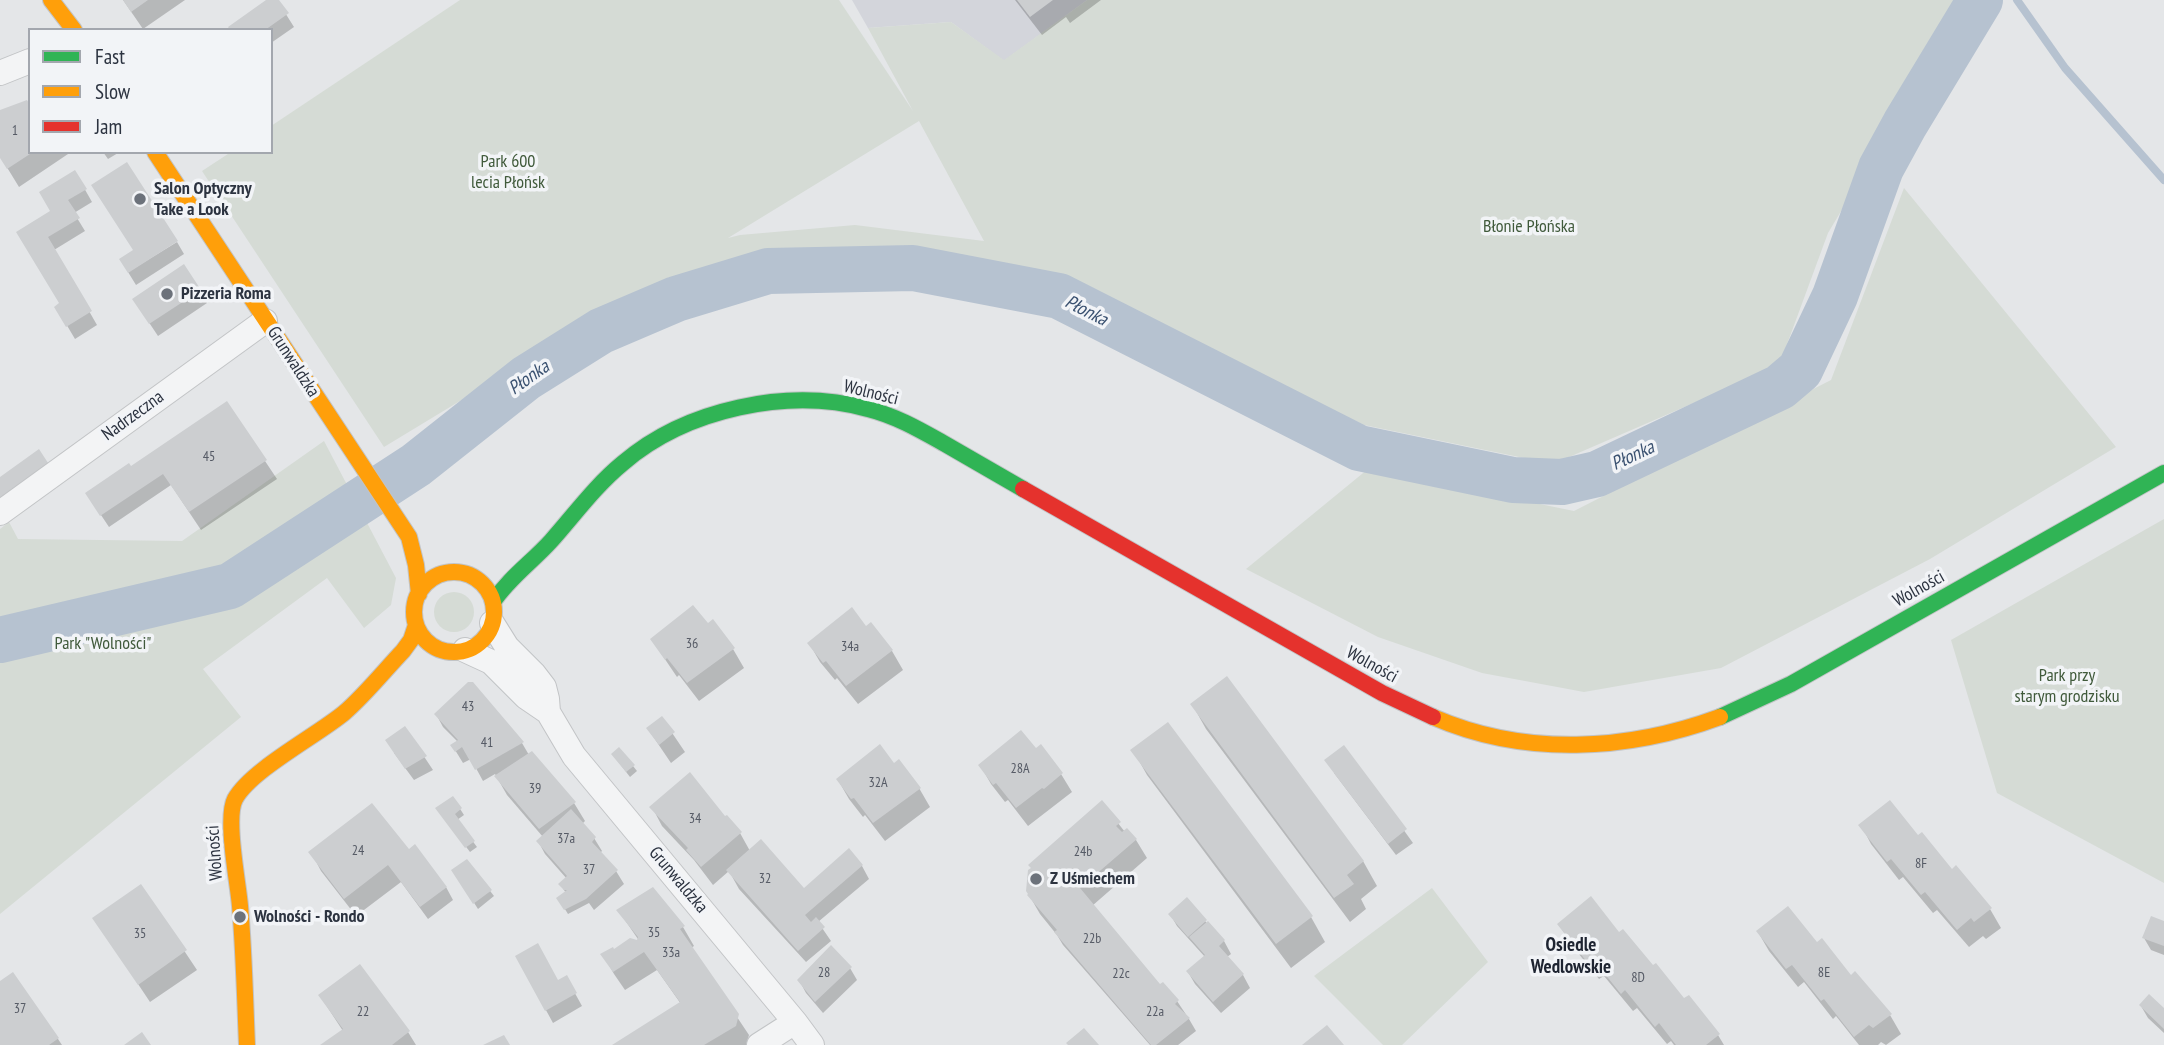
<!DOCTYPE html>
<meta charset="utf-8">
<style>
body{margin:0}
#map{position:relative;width:2164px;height:1045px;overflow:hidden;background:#e4e6e8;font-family:"PT Sans Narrow",sans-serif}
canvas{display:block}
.legend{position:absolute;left:28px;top:28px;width:245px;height:126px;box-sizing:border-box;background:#f2f4f7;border:2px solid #a3a7ae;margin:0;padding:9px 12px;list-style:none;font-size:21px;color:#2c3340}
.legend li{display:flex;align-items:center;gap:14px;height:35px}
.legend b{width:35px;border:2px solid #a3a7ae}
</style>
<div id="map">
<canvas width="2164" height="1045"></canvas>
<ul class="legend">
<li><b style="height:9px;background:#30b455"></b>Fast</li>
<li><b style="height:9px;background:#ff9f0a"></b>Slow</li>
<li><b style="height:9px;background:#e5322d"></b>Jam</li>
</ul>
</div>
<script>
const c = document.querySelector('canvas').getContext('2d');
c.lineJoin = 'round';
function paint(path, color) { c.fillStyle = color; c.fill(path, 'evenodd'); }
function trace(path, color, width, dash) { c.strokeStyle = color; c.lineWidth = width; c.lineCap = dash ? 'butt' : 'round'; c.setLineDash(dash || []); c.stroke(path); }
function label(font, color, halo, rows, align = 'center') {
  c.font = font + ' "PT Sans Narrow",sans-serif'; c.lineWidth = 7; c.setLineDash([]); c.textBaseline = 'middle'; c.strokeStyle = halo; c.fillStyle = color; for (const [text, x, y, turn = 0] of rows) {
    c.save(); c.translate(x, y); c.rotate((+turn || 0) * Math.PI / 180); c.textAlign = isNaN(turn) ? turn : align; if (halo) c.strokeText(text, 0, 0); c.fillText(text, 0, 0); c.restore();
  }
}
const built = new Path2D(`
 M852 0H1087L1004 61 951 22 868 28Z`);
const green = new Path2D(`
 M460 0H839L913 111 868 28 951 22 1004 60 1087 0H1967L1828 233 1779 366 1553 464 1364 425 1061 284 913 258H767L615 307 384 447 202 171 231 152H271V126ZM919 121 984 241 855 225 740 235 728 238Z
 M1904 188 2116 447 1930 559 1721 668 1584 692 1482 673 1378 637 1246 569 1368 469 1574 511 1831 380Z
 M324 441 396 578 391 605 364 628 327 578 203 669 241 717 0 914V529L9 522 18 539 182 541Z
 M2164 519V883L1997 793 1951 640Z
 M434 612a20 20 0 1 1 40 0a20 20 0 1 1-40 0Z
 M1432 888 1488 962 1402 1045H1383L1314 976Z`);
const shadow = new Path2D(`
 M123 0H185L143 29Z
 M269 0H277L294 27 271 43V30H232Z
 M1015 0H1101L1070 23 1066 17 1042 35Z
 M0 113 30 152H71L19 187 0 156Z
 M103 152H118V153L108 159Z
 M75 172 92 202 74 213 85 231 54 250 97 325 75 339 56 307 62 304 18 233 52 212Z
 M177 242 184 254 136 285 128 272Z
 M200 291 207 303 158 336 142 312Z
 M227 404 277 479 201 530 171 485 109 527 95 506 131 469Z
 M871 624 892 651 903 670 858 704 837 678 835 680 820 662 809 643 865 628Z
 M707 626 733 649 744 668 699 701 679 675 677 677 652 640Z
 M1192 704 1363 861 1377 886 1361 899 1366 909 1350 922 1206 729Z
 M436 714 522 743 529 755 574 803 585 821 582 824 594 838 602 851 600 853 616 871 624 884 594 910 589 903 568 914 558 898 566 893 560 884 567 879 545 854 538 841 543 837 507 795 495 774 483 781 471 759 463 763 452 745 458 742 443 727Z
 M662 718 685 752 671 763 648 729Z
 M405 728 433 770 414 780 394 753Z
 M1344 747 1413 843 1396 855 1334 773Z
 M1036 750 1061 774 1072 792 1028 826 1008 800 1005 802 991 784 980 765Z
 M1133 750 1311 917 1325 942 1291 968 1147 775Z
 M613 755 633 766 637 771 630 777Z
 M893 765 919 788 930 807 885 841 865 815 863 817 849 799 838 780Z
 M453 798 464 815 457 820 477 847 470 852 441 814Z
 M710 801 740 833 750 851 804 890 849 850 862 866 869 879 818 922 831 941 806 962 739 889 729 871 713 885 694 860 662 826 652 807Z
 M1102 803 1125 832 1136 840 1147 858 1092 906 1160 987 1177 1001 1189 1019 1196 1031 1178 1045H1150L1063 945 1057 935 1040 914 1029 895Z
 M1861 825 1918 838 1990 909 2001 928 1986 939 1983 936 1969 947 1937 910 1933 913 1903 877 1899 880 1871 844Z
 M311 852H408L446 887 453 900 428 919 401 882 356 916 321 871Z
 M467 861 494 896 478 909 453 870Z
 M141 886 197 970 150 1002 94 918Z
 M618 910 683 927 694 946 691 948 749 1035 746 1045H616L681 1004 657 970 625 990 614 974 603 955 640 942Z
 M1170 914 1205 921 1224 941 1231 954 1227 957 1243 975 1250 988 1221 1013 1195 984 1188 972 1205 957 1177 926Z
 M2164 923V955L2151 950 2144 938Z
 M1559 924 1684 1001 1718 1035 1724 1045H1674L1671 1041 1667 1044 1637 1008 1633 1011 1604 976 1599 979 1570 943Z
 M1758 932 1817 945 1890 1015 1901 1034 1886 1045 1881 1042 1878 1045H1859L1836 1016 1833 1019 1804 982 1798 987 1769 951Z
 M517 957 558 982 566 977 582 1006 553 1023Z
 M359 966 408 1032 416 1045H323L343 1031 320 996Z
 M850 968 857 980 823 1013 806 993 799 980Z
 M0 983 58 1039 62 1045H0Z
 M2141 1006 2164 1011V1033L2148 1018Z`);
const stream = new Path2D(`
 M2017 0 2065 68 2164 180`);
const river = new Path2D(`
 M0 640 230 586 416 465 526 378 601 331 676 299 768 271 913 268 1059 296 1359 448 1513 480 1562 482 1597 474 1780 387 1800 370 1835 296 1881 168 1905 124 1980 0`);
const building = new Path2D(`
 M123 0H148L131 12Z
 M266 0H279L289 13 265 30H230L228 27Z
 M1017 0H1053L1030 17Z
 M27 100 30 105V152H33L7 169 0 158V110Z
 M127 162 178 241 128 273 119 259 133 250 91 185Z
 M75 170 87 189 68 200 80 218 48 237 92 311 66 327 54 307 59 303 16 232 50 211 39 192Z
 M184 264 201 290 149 324 132 299Z
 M227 401 267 460 189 512 163 474 100 516 85 493 129 463 131 466Z
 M39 449 50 466 0 501V477Z
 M693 605 708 623 713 619 735 648 687 683 667 658 665 660 650 639Z
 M852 607 866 626 871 622 893 650 846 686 826 661 823 663 807 643Z
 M1227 676 1364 861 1347 875 1354 884 1334 898 1190 704Z
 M468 682H473L524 742 475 770 462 747 455 752 450 745 458 740 434 714Z
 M662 716 675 732 659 745 646 728Z
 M1168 722 1313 916 1276 944 1130 750Z
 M405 726 427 756 405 769 385 740Z
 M1021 730 1036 748 1041 744 1063 773 1044 789 1042 788 1016 808 996 783 993 785 978 765Z
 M880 744 894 763 899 759 921 788 873 823 854 798 851 799 836 779Z
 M1344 745 1407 829 1388 844 1324 760Z
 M619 747 635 765 626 772 611 754Z
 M532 751 576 802 539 829 494 776Z
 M690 772 725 816 727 815 742 832 701 867 686 850 688 848 649 807Z
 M453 796 462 808 455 814 475 841 465 848 435 808Z
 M1102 800 1121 822 1116 826 1122 832 1127 828 1137 839 1080 888 1160 984 1163 982 1179 1000 1175 1004 1190 1018 1156 1045H1151L1054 932 1057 930 1027 895 1028 894 1026 891 1028 870 1031 868 1028 865Z
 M1890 800 1918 835 1922 832 1952 869 1956 865 1992 908 1974 922 1971 918 1957 930 1925 892 1921 895 1891 859 1887 862 1858 825Z
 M372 803 409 849 415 844 447 887 420 907 388 865 344 899 308 852Z
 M571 809 596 837 592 842 618 870 586 899 564 910 556 898 567 890H564L558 884 567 876 536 841Z
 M761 839 804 888 849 848 863 865 805 915 811 922 816 917 825 927 798 951 726 870Z
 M467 859 492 890 473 904 451 870Z
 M141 884 187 950 138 985 92 918Z
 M653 887 685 926 680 929 739 1014 736 1026 704 1045H612L680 1002 644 952 613 972 600 954 613 947 614 949 630 938 637 940 638 937 616 910Z
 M1591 896 1619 932 1623 929 1653 965 1656 963 1684 998 1689 995 1720 1034 1706 1045H1676L1659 1023 1655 1027 1625 990 1621 994 1592 958 1587 962 1557 924Z
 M1187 897 1207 920 1188 937 1168 914Z
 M1788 906 1817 942 1822 938 1851 975 1855 971 1892 1014 1873 1028 1869 1025 1854 1037 1824 999 1821 1001 1792 965 1786 969 1756 931Z
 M2151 916 2164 921V946L2142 938Z
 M1208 921 1225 940 1219 946 1244 974 1213 1002 1186 971 1205 955 1189 937Z
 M538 943 558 980 567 975 577 993 545 1011 515 956Z
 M831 945 852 967 815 1002 797 980Z
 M360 964 410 1031 392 1045H320L343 1029 318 995Z
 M13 972 59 1038 49 1045H0V981Z
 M2149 994 2164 1008V1029L2139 1005Z
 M1327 1025 1344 1045H1302Z
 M1084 1028 1099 1045H1068L1066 1043Z
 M142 1032 151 1045H124Z
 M504 1035 510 1045H483Z`);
const street = new Path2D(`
 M0 73 30 61
 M0 513 265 321
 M492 623 507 647 534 674 544 687 547 699 548 712 574 756 795 1022 812 1045
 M465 650 491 662 526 697 548 712
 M759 1045 795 1022`);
const fast = new Path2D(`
 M493 602C509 578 532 562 551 541 575 514 595 486 623 463 686 409 788 387 868 409 896 416 920 430 945 444 971 459 997 474 1023 489
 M1720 717 1791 684 2164 473`);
const slow = new Path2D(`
 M51 0 74 30
 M155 152 409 537 416 565 419 594
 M414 612a40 40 0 1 1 80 0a40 40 0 1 1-80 0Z
 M1433 717C1525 757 1628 751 1720 717
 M247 1045C245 999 244 952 240 906 238 882 225 818 235 799 251 770 316 736 344 713 365 695 384 671 403 651L411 640 416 625`);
const jam = new Path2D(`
 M1023 489 1382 693 1433 717`);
const markers = [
 [140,199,7,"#6c727b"],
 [167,294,7,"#6c727b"],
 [1036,879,7,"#6c727b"],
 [240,917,7,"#6c727b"]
];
const numberNames = [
 ["1",15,131],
 ["45",209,457],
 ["36",692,644],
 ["34a",850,647],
 ["43",468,707],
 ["41",487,743],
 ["28A",1020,769],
 ["32A",878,783],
 ["39",535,789],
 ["34",695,819],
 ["37a",566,839],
 ["24",358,851],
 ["24b",1083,852],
 ["8F",1921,864],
 ["37",589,870],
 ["32",765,879],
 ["35",654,933],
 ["35",140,934],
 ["22b",1092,939],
 ["33a",671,953],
 ["28",824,973],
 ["8E",1824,973],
 ["22c",1121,974],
 ["8D",1638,978],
 ["37",20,1009],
 ["22",363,1012],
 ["22a",1155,1012]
];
const parkNames = [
 ["Park 600",508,162],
 ["lecia Płońsk",508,183],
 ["Błonie Płońska",1529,227],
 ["Park \"Wolności\"",103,644],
 ["Park przy",2067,676],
 ["starym grodzisku",2067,697]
];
const poiNames = [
 ["Salon Optyczny",154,189],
 ["Take a Look",154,210],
 ["Pizzeria Roma",181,294],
 ["Z Uśmiechem",1050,879],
 ["Wolności - Rondo",254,917]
];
const streetNames = [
 ["Grunwaldzka",293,362,57],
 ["Wolności",871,393,14],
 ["Nadrzeczna",133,416,-36],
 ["Wolności",1919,589,-29],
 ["Wolności",1372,665,29],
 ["Wolności",215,853,-94],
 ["Grunwaldzka",678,880,50]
];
const waterNames = [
 ["Płonka",1086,311,27],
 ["Płonka",529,378,-35],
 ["Płonka",1633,456,-25]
];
const neighbourhoodNames = [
 ["Osiedle",1571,946],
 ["Wedlowskie",1571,968]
];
paint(built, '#d3d5db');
paint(green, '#d5dbd5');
paint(shadow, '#0003');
trace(stream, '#b6c2d0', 8);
trace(river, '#b6c2d0', 46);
paint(building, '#ccced0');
trace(street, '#c2c4c6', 26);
trace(fast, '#c2c4c6', 18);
trace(slow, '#c2c4c6', 18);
trace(jam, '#c2c4c6', 18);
trace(street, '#f3f4f5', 24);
trace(fast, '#30b455', 16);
trace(slow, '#ff9f0a', 16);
trace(jam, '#e5322d', 16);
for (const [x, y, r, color] of markers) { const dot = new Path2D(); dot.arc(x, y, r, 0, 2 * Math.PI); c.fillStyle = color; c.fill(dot); trace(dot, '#f2f4f7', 2.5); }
label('14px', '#555a65', null, numberNames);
label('18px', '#405a3b', '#f2f4f7', parkNames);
label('bold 18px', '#2c3340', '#f2f4f7', poiNames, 'left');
label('18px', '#2c3340', '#f2f4f7', streetNames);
label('italic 19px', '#3a5170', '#f2f4f7', waterNames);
label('bold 19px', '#1e2431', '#f2f4f7', neighbourhoodNames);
</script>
